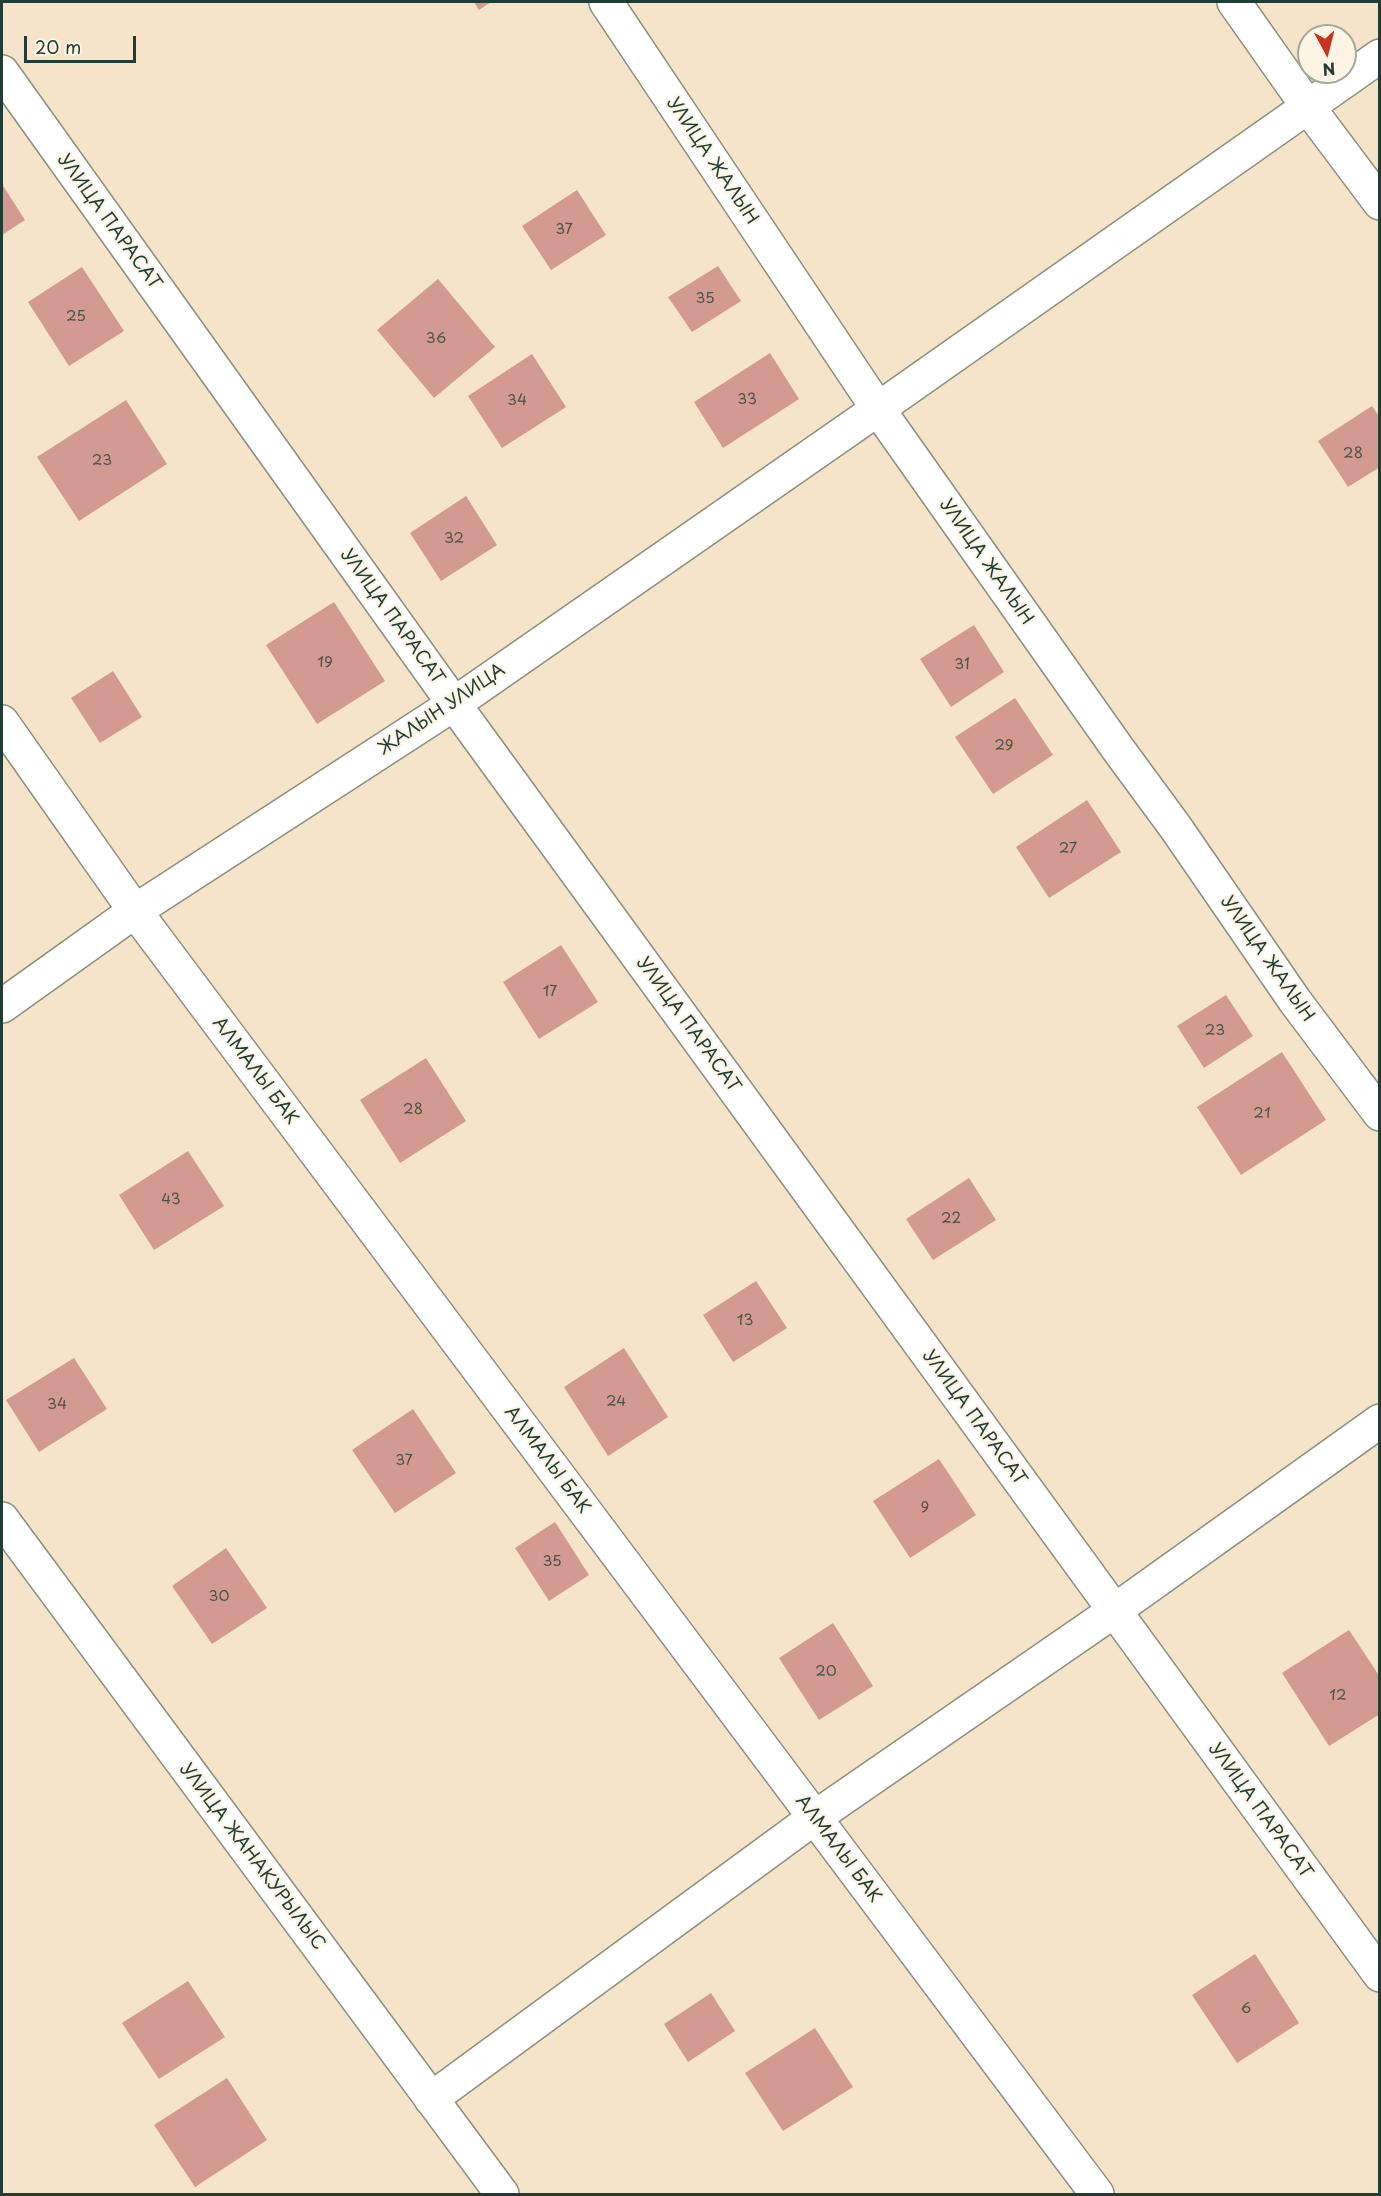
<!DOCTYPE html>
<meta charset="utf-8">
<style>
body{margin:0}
#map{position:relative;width:1381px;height:2196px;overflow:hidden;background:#f5e4c9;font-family:"Playpen Sans",sans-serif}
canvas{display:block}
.frame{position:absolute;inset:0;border:3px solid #1f3d34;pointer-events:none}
.north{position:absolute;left:1297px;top:24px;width:60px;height:60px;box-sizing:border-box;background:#fcf5e5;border:2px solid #a4ab9e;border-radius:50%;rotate:173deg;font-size:16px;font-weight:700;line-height:24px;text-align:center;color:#1f3d34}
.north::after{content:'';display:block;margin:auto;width:21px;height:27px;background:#c8321e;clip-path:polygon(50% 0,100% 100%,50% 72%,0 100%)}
.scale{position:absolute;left:24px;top:36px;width:112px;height:27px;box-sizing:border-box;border:3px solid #1f3d34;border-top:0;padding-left:8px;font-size:18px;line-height:21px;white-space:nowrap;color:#1f3d34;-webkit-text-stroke:4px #fcf5e5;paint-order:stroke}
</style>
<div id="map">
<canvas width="1381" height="2196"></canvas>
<div class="frame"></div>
<div class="north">N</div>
<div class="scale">20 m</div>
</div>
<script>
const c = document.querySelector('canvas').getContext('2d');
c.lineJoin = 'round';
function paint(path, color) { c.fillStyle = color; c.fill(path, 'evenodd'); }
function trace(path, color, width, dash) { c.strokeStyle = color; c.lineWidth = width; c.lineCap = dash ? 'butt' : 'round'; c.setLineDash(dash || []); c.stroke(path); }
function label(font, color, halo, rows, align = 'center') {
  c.font = font + ' "Playpen Sans",sans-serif'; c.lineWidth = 4.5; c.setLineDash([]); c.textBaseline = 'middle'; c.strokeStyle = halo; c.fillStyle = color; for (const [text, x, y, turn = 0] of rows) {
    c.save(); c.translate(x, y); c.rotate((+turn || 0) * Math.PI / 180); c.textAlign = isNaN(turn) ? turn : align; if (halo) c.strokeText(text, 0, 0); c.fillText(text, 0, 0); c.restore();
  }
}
const building = new Path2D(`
 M474 2H491L479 10Z
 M2 184 25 220 2 235Z
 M577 190 606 235 551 270 522 226Z
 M718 266 741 301 692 332 668 297Z
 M82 267 124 331 69 366 28 302Z
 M438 279 495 347 434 398 377 330Z
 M770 353 799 399 723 448 694 402Z
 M532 354 566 407 502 448 468 396Z
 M126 400 167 464 79 521 37 457Z
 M1372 406 1380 418V467L1348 487 1318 441Z
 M466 496 497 545 441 581 410 533Z
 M334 602 385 681 317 724 266 645Z
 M974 625 1004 672 951 707 920 659Z
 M113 671 142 717 100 743 71 698Z
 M1015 698 1053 755 993 794 955 737Z
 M1087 800 1121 852 1049 898 1016 847Z
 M561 945 598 1002 539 1039 503 982Z
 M1226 995 1253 1036 1204 1068 1177 1026Z
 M1282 1052 1326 1120 1241 1175 1197 1107Z
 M426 1058 466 1121 400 1163 360 1100Z
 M188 1151 224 1206 154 1250 119 1195Z
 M969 1178 996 1220 933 1260 906 1219Z
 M756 1281 787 1328 733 1362 703 1315Z
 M624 1348 668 1417 608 1456 564 1387Z
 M74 1358 107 1409 39 1452 6 1400Z
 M413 1409 456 1473 395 1513 352 1450Z
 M939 1459 976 1515 910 1558 873 1501Z
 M555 1522 589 1575 549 1601 515 1548Z
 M226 1548 267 1608 212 1644 172 1586Z
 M833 1623 873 1686 819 1720 779 1658Z
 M1349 1630 1380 1677V1714L1329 1746 1282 1673Z
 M1255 1954 1299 2023 1237 2063 1192 1995Z
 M188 1981 225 2037 159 2079 122 2023Z
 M711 1993 735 2031 688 2062 664 2024Z
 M815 2028 853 2087 783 2131 745 2073Z
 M227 2078 267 2140 195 2187 154 2125Z`);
const minor = new Path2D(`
 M606 2 878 409 1118 749 1176 828 1295 1001 1380 1114
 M1234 2 1308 107 1380 203
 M2 72 454 704 1380 1975
 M2 722 135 911 1097 2194
 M2 1006 135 911 454 704 878 409 1380 56
 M2 1519 502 2194
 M431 2099 814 1818 1114 1611 1380 1421`);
const numberNames = [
 ["37",564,230],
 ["35",705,299],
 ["25",76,317],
 ["36",436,339],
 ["33",747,400],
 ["34",517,401],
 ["28",1353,454],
 ["23",102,461],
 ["32",454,539],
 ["19",325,663],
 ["31",962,665],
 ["29",1004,746],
 ["27",1068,849],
 ["17",550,992],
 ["23",1215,1031],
 ["28",413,1110],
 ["21",1262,1114],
 ["43",171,1200],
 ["22",951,1219],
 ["13",745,1321],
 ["24",616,1402],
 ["34",57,1405],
 ["37",404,1461],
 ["9",925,1508],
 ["35",552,1562],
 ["30",219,1597],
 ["20",826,1672],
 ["12",1338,1696],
 ["6",1246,2009]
];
const streetNames = [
 ["УЛИЦА ЖАЛЫН",712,161,56],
 ["УЛИЦА ПАРАСАТ",109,222,54],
 ["УЛИЦА ЖАЛЫН",986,562,55],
 ["УЛИЦА ПАРАСАТ",392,617,54],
 ["ЖАЛЫН УЛИЦА",442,710,-34],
 ["УЛИЦА ЖАЛЫН",1267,959,55],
 ["УЛИЦА ПАРАСАТ",688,1025,54],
 ["АЛМАЛЫ БАК",255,1071,53],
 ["УЛИЦА ПАРАСАТ",974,1418,54],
 ["АЛМАЛЫ БАК",547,1460,53],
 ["УЛИЦА ПАРАСАТ",1260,1811,54],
 ["АЛМАЛЫ БАК",838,1849,53],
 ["УЛИЦА ЖАНАКУРЫЛЫС",252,1857,53]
];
paint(building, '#d39a92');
trace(minor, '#8a907e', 36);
trace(minor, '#fff', 33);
label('15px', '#4c544c', null, numberNames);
label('18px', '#1f3d34', '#fcf5e5', streetNames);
</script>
